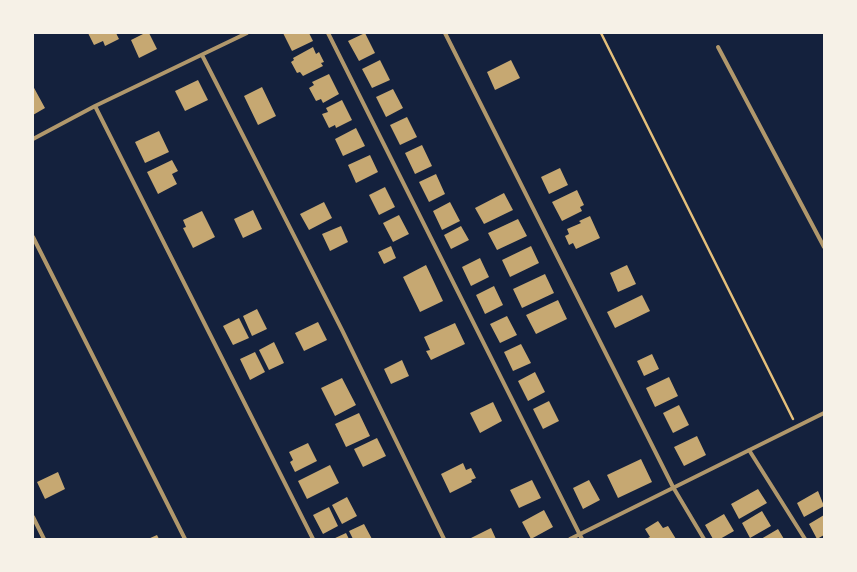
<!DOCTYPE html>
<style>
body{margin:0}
#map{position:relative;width:857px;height:572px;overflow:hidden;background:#14213d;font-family:"Fira Sans",sans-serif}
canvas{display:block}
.frame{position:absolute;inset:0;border:34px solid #f6f1e7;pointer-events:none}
</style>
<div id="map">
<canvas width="857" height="572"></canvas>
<div class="frame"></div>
</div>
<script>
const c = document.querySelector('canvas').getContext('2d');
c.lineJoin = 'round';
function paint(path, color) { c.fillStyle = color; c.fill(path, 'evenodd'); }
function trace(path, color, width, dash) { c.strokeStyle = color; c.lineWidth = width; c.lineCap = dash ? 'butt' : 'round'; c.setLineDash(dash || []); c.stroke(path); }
const building = new Path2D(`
 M88 33H116L119 39 105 46 103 41 94 45Z
 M145 33H149L157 49 139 58 131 40Z
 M283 33H309L313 41 292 51Z
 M365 33 375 53 359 61 348 41Z
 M313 47 316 54 319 52 324 62 321 63 323 66 303 76 300 72 297 73 291 62 294 60 293 58Z
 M380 60 390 80 372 88 362 69Z
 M511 60 520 78 495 90 487 72Z
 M329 74 339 94 323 103 321 99 316 101 309 88 314 85 312 82Z
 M198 80 208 100 185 111 175 91Z
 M33 86 45 108 33 115Z
 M262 87 276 116 258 125 244 96Z
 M393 89 403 108 386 117 376 97Z
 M342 100 352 120 336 128 335 125 329 128 322 114 328 112 326 108Z
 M407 117 417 137 400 145 390 125Z
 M356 128 365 146 343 156 335 139Z
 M159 131 169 152 145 163 135 142Z
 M422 145 432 166 415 174 405 153Z
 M370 155 378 172 356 183 348 165Z
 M172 160 178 171 172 174 177 184 158 194 147 172Z
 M560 168 568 185 549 194 541 177Z
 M436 174 445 194 429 202 419 182Z
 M385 187 395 207 379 215 369 195Z
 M577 190 584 205 580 207 582 211 562 221 552 202Z
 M504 193 513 210 484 224 475 208Z
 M324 202 332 218 309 230 300 214Z
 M450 202 460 221 442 230 433 211Z
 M253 210 262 229 243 238 234 219Z
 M202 211 215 237 193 248 183 228 186 227 183 220Z
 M399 215 409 234 393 242 383 223Z
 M590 216 600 238 576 249 573 243 569 245 565 236 569 234 567 229 581 223 579 221Z
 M518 219 527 236 497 250 488 233Z
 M341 226 348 242 330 251 322 234Z
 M461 226 469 240 451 249 444 235Z
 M391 246 396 258 384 264 378 252Z
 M531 246 539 263 510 277 502 260Z
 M480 258 489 277 471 286 462 267Z
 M426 265 443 301 420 312 403 277Z
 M627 265 636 284 618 292 610 273Z
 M545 274 554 293 522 308 513 289Z
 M494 286 503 305 485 314 476 295Z
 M642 295 650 311 615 328 607 312Z
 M558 300 567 319 536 334 526 315Z
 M257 309 267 329 252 336 243 316Z
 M507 316 517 335 500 343 490 324Z
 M239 318 249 338 233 345 223 326Z
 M318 322 327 340 304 351 295 333Z
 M455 323 465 344 431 360 426 351 430 350 424 337Z
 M274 342 284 363 269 370 259 350Z
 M521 344 531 363 513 371 504 352Z
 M255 352 265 372 250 380 240 359Z
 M652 354 659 369 644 376 637 361Z
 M402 360 409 376 391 384 384 369Z
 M535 372 545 392 528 401 518 381Z
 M669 377 678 396 655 407 646 388Z
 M342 378 356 405 335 416 321 388Z
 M549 401 559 421 543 429 533 409Z
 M493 402 502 421 480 433 470 413Z
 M679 405 689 425 673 433 663 413Z
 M359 413 370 436 346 447 335 424Z
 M697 436 706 455 684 466 674 447Z
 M377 438 386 456 363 467 354 449Z
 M308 443 317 461 295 472 290 462 293 460 289 452Z
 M641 459 652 482 618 498 607 475Z
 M463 463 466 470 471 468 476 478 471 480 472 482 450 493 441 474Z
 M330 465 339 483 307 499 298 481Z
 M58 472 65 489 45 499 37 482Z
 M532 480 541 498 519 508 510 490Z
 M589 480 600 500 583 509 573 488Z
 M758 489 767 503 739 519 731 504Z
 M818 491 824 506 804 517 797 503Z
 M347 497 357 516 342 524 332 505Z
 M329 507 338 526 323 534 313 515Z
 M544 510 553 527 531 539 522 522Z
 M762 511 771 526 750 538 742 523Z
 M724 514 734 531 720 539H713L705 525Z
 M824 515V535L817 539 809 524Z
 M658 521 663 528 668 526 676 539H646L650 537 645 529Z
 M364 524 372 539H353L349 531Z
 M491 528 496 539H469Z
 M778 529 784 539H761Z
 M346 533 349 539H333Z
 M157 535 159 539H148Z`);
const path = new Path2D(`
 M601 33 793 419`);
const minor = new Path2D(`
 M328 33 582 539
 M445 33 673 487 704 539
 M718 47 824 247
 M202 55 342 330 444 539
 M95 106 313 539
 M33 139 95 106 247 33
 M33 237 185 539
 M749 450 805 539
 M33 517 44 539
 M570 539 824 413`);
paint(building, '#c6a872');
trace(path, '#e5c07b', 2.5);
trace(minor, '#b1986c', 4);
</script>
